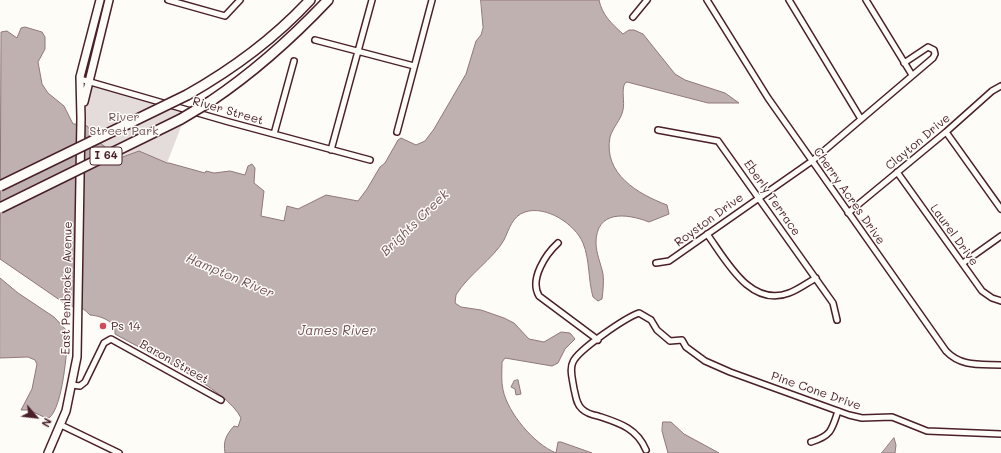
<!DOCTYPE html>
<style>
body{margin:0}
#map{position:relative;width:1001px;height:453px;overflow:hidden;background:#fdfcf7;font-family:Mali,sans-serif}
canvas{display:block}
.north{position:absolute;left:16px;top:397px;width:40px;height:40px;-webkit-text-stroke:3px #fdfcf7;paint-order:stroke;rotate:118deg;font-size:11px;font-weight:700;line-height:16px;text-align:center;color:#4a1f2b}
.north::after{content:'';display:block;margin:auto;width:14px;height:18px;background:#4a1f2b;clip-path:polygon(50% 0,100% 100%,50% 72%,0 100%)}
</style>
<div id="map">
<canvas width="1001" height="453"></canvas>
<div class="north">N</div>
</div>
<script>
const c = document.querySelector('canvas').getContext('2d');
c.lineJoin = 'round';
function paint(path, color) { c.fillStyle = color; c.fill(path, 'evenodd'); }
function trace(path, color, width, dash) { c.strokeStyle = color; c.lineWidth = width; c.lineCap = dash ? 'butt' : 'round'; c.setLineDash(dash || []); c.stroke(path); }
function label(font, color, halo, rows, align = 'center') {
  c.font = font + ' Mali,sans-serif'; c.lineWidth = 3; c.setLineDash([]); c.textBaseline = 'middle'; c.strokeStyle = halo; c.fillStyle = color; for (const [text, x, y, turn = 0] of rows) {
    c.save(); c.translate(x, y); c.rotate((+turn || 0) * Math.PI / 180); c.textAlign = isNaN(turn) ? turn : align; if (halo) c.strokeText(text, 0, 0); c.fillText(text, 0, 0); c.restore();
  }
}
const green = new Path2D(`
 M87 81 188 109 167 163 139 151 120 158 104 147 87 126 83 124Z`);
const water = new Path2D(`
 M481 0H599C602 15 612 24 623 34L629 30H634L643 34 675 74 685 80 725 93 739 103H708L627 82 625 83C621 90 625 102 623 110 621 120 613 127 610 137 603 174 638 194 667 205L669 214 649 222C626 213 596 210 596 243 596 253 601 264 603 274 604 282 603 291 602 299L598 301 593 297C588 280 590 260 583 243 575 224 546 205 525 212 512 216 509 230 504 240 494 258 467 276 456 295L455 303 461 307 481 310 504 318 514 323 529 339 544 342 561 332 570 333 575 339 565 349 558 363 552 366 505 358 502 362C502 371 501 381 503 390 508 413 534 444 556 453L558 442H561L592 453H225C223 441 226 435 234 426L238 427 241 418C227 388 144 351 115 334 116 321 101 316 90 315 79 304 81 309 67 305L0 259 1 32 7 31 17 38 21 28 25 27 42 32 45 37V49L38 62 42 84 48 93 64 106 73 124H83L87 126 100 143 120 158 139 151 167 163H169L205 173 206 171 214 173 230 171 245 175 248 166 252 164 255 168 254 183 264 191 261 216 284 221 287 206 298 209 326 195 358 201 367 189 380 167 385 163 398 140 401 138 416 145 425 141 434 129 466 74 476 41 481 35 483 28Z
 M0 278 18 293 54 317 68 332C67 350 63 407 49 418L44 417 29 410H21L32 389 37 364 35 360 28 357 0 358Z
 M518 380 521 394 516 395 515 389 511 387 514 381Z
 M663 422H671L684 434 719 453H668L662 431Z
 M894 438 896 445 895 453H882Z`);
const minor = new Path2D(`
 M168 0 225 16 240 0
 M707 0 768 98 946 351C961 367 980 364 1001 365
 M789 0 861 119
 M866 0 912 75
 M633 17 647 0
 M315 40 414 66
 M80 79 229 122 370 160
 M658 130 718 141 833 303 837 320
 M397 132 432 0
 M946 132 1001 209
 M274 134 294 61
 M331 150 372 0
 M897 172 982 291 992 298 1001 301
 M848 213 946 132 992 91 1001 86
 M707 234C726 260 750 308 789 293 798 290 807 283 816 278
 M558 243C546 254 529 279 539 296L598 340
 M656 263 669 261 812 161 933 58 935 54 934 50 928 47 904 63
 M963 263 1001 236
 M72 385 80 386 85 382 104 343 111 339 221 400
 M61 425 119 453
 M811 442C831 436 832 430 838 411
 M646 450C637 428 619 423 598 416 593 415 586 413 582 409 576 404 576 396 574 389 573 381 569 369 573 362 578 350 625 318 639 313L651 320 657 330 670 341 682 340 686 347 705 361 730 372 849 415 862 418 892 417 927 431 1001 434`);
const secondary = new Path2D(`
 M84 102 109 0
 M48 453 66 411 77 357 81 118 80 77 100 0`);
const motorway = new Path2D(`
 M187 95C233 69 274 39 310 0
 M211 101C254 72 292 38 328 0`);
const motorwayBridge = new Path2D(`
 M0 186 187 95
 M0 208 181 119 211 101`);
const markers = [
 [103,326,4,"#d1495b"]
];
const shields = [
 [106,156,32]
];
const shieldNames = [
 ["I 64",106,156]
];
const streetNames = [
 ["River Street",228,111,16],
 ["Clayton Drive",918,142,-40],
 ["Cherry Acres Drive",849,196,55],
 ["Eberly Terrace",772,198,55],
 ["Royston Drive",709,220,-36],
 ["Laurel Drive",954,235,54],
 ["East Pembroke Avenue",67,288,-89],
 ["Baron Street",174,362,29],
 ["Pine Cone Drive",816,391,19]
];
const parkNames = [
 ["River",124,117],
 ["Street Park",124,131]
];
const poiNames = [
 ["Ps 14",111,326]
];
const waterNames = [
 ["Brights Creek",415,223,-44],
 ["Hampton River",230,276,23],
 ["James River",337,331]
];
paint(green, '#e3dcda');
paint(water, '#c0b1b1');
trace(water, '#91777b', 1);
trace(minor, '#4a1f2b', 8);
trace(secondary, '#4a1f2b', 10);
trace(motorway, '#4a1f2b', 12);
trace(minor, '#fdfcf7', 5);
trace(secondary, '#fdfcf7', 7);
trace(motorway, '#fdfcf7', 9);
trace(motorwayBridge, '#4a1f2b', 12, []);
trace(motorwayBridge, '#fdfcf7', 9);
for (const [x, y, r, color] of markers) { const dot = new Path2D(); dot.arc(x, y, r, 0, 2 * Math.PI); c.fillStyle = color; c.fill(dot); trace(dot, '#fdfcf7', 1.5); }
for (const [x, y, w] of shields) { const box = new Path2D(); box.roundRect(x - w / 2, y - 9, w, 18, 3); c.fillStyle = '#fdfcf7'; c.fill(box); trace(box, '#4a1f2b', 1); }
label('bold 11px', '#4a1f2b', null, shieldNames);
label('12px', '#4a1f2b', '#fdfcf7', streetNames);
label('12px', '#704e57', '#fdfcf7', parkNames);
label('12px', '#4a1f2b', '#fdfcf7', poiNames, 'left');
label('italic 13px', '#73525a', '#fdfcf7', waterNames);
</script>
